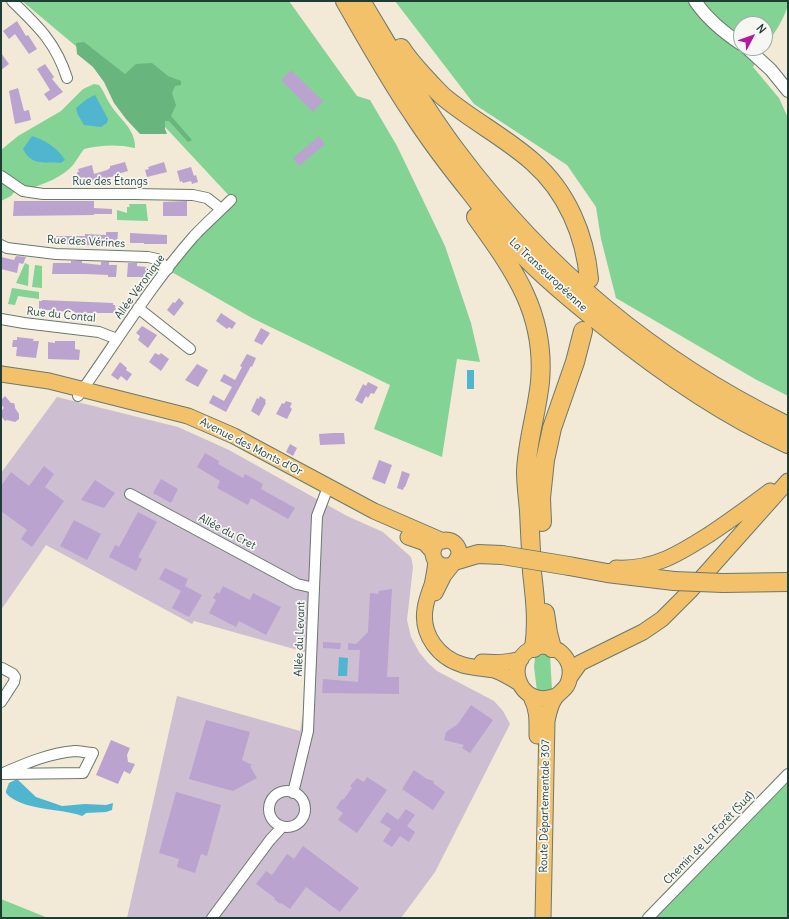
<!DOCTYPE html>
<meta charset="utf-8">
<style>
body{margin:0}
#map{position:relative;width:789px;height:919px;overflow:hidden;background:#f2e9d6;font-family:Delius,sans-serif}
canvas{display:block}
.frame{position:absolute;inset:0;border:2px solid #1f3d34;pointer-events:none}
.north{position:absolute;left:733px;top:16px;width:40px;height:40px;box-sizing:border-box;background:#f6f6f2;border:1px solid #a0aca6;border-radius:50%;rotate:49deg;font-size:11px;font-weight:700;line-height:16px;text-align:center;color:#1f3d34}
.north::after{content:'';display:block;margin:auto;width:14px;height:18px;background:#b5179e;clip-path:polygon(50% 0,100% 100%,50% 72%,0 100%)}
</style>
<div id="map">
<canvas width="789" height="919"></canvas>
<div class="frame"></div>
<div class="north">N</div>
</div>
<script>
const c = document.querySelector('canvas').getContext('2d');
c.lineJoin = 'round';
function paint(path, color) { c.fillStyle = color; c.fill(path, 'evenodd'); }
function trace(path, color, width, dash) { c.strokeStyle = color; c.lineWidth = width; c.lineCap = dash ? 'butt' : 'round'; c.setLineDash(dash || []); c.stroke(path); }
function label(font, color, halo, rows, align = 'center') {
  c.font = font + ' Delius,sans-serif'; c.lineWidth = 3.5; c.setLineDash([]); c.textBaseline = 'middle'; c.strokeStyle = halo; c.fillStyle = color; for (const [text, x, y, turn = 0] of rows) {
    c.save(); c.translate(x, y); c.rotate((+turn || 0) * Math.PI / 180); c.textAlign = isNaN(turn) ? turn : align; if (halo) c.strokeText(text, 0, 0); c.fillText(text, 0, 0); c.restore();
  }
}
const industrial = new Path2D(`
 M57 397 178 427 229 450 347 516 383 532 411 557 413 567 407 620 411 637 419 652 428 663 437 671 494 701 503 711 510 724 435 872 401 918H127L177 696 300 731 303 714 305 652 194 621 192 624 46 545 1 610V473Z`);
const green = new Path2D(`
 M22 1H289L357 96 370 100 397 146 445 246 471 323 480 362 457 359 442 457 374 429 390 385 252 318 170 271 207 228 234 201 139 99Z
 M395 1H788C788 15 772 36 765 48V24H741V48H765L753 67 779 98 788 118V396L755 379 616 298 601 239 596 207 567 165 474 104Z
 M94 84 99 85C104 91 106 98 110 104 119 119 136 129 135 148 118 144 100 145 84 149 80 154 77 160 73 165 63 177 44 184 29 189L6 175 1 168V150L18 136 61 111 83 89Z
 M1 178 16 190 11 196 1 201Z
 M129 204H146L148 221 117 220V210L127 213V207H130Z
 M25 263 29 265 28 286 16 283Z
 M35 265 42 266V288L32 287Z
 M12 288 39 292V299L18 296 15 305 8 304Z
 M545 654 550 655 552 690 548 692 537 691 534 667 535 657Z
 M788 778V918H652Z
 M1 899 48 918H1Z`);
const forest = new Path2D(`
 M84 42 125 74 136 64 152 63 168 76 181 81V85L175 86 172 93 176 105 171 116 192 140 188 142 169 121H165V129L167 134H140L126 119 114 103 104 82 93 67 77 54 76 43Z`);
const water = new Path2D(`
 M95 95 108 119 107 123 101 127 84 125 78 115 76 108 87 99Z
 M32 136C45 140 58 148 65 160L61 163C45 162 31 166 23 149Z
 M467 370H474V389H467Z
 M339 657 348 658 347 676H338Z
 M17 779 36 797 62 806 85 804 106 805 113 803 112 810 106 812 86 813 85 814 82 816C62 808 21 811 6 793V791L9 783Z`);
const building = new Path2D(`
 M17 21 26 36 28 35 37 49 29 54 15 34 9 39 3 31Z
 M1 53 9 64 1 70Z
 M45 64 54 77 52 79 63 92 49 101 44 94 50 90 37 69Z
 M291 70 323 101 313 112 281 80Z
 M18 88 24 111 29 110 31 120 15 124 9 91Z
 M319 136 325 144 299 166 293 158Z
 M125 162 128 171 114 175 115 176 92 182V179L83 181 80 178 78 179 77 172H79L78 169 92 165 94 174 107 170 110 168V166Z
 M164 162 167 172 147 177 145 170 149 169 148 167Z
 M191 167 194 176 196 175 198 182 192 184 191 181 183 183 182 181 180 182 177 171Z
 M14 201H94V208L112 209V214H94V215L13 216Z
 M187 201V216H163V202Z
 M106 232H118L117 245 111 244V246L61 244V242H55L56 236H85V234L106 235Z
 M130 233 167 235V244H144V243H130Z
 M16 256 26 257 23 264 19 263 17 273 1 269V257L14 260Z
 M71 261H82V263L101 265V262H109V265H117L116 277H108V275L85 274H52L53 263H71Z
 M128 263H137V266L147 267 146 277H127Z
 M179 298 184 303 174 316 167 310 173 302 175 303Z
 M42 300 113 303V305H115L116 312H113V313H74V311L49 312V310H42V308L39 309V301H42Z
 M221 313 236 323 232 329 229 327 227 329 216 321Z
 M142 326 157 335 148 348 138 340 140 336 136 333Z
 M261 328 270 333 262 345 254 341Z
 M17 337 34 339 33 341H39L36 358 16 356 17 347H12L13 340H17Z
 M55 341H75V349L80 350 79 360 48 359V342L55 343Z
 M155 353 159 355 161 353 169 359 161 371 149 362Z
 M247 354 256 358 252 367 251 366 226 412 209 403 213 395 224 401 232 387 220 381 224 374 235 380 242 367 240 366Z
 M120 362 127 368 126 370 132 374 127 381 121 376 118 380 111 375Z
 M197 364 208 370 198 387 185 380Z
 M368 382 378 387 374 394 371 393 368 398 366 396 362 404 355 400 363 384 366 386Z
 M5 396 11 403H14L15 406V408L19 414V419L15 422 7 420 5 421 1 416V411L4 408 1 404V400Z
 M260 396 266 400 265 402 266 403 259 416 251 411 257 398 259 399Z
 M286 401 292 403 290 407 292 409 287 419 276 414 282 403 284 404Z
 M333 433H344L345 444 320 445 319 434Z
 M290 444 297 448 293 456 286 452Z
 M205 453 219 461 218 464 243 478 245 474 263 484 261 489 295 508 288 519 251 498 248 505 217 488 220 481 197 467Z
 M379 460 392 465 385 484 372 479Z
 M44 466 54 474 45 487 64 501 32 547 21 539 27 530 1 511V486L11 472 29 486Z
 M402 471 410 474 405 487H404L403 490 397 488Z
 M161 479 178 489 171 503 153 493Z
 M95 480 115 493 104 508 81 500Z
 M138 512 157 522 138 557 142 559 136 571 109 557 115 545 119 547Z
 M74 520 101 534 87 560 60 546Z
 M165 568 188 579 185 586 202 595 189 617 172 608 181 591 159 579Z
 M223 586 250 600 253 593 281 607 266 635 239 621 236 627 209 613 216 600 213 598 217 592 219 594Z
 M392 589 387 677H399V694L322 693 323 679 358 682 360 650H348V643L356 644 368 632 370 593 378 594 379 591Z
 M323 642 341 643 340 649 323 648Z
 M471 705 493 720 470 753 462 748 464 745 444 740 446 732 458 724Z
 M206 720 250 732 242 760 252 765 250 766 257 778 233 791 189 779Z
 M111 740 130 748 127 755 128 762 135 764 130 774 124 771 118 784 96 775Z
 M414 770 427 779 434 781 433 783 445 792 433 810 402 789Z
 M367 777 387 790 357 833 338 820 343 813 336 808 342 799 343 800 352 788 350 786 357 778 364 782Z
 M176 792 221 805 207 856 201 854 195 873 177 867 179 859 159 853Z
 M406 809 415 815 407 826 415 832 409 842 400 836 392 847 383 841 391 829 380 822 387 812 398 820Z
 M303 846 359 888 340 912 306 887 290 909 281 903 280 904 274 899 275 898 256 884 266 871 272 875 287 854 294 859Z`);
const minor = new Path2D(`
 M12 1C38 26 56 43 67 78
 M1 176 23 191 43 194H134L193 195 207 198 221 209
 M1 245 7 248 56 254 148 257 157 259 168 269
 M138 308 190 349
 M1 319 24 323 99 332 117 339
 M78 396C116 343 150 286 194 236 206 223 219 212 231 200
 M130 494 297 584 314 588
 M1 702 14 682 15 677 13 674 2 668
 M1 774C24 764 49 753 75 751 81 751 87 753 93 753L83 773 2 774
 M269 809a18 18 0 1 1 36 0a18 18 0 1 1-36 0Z
 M293 793 308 731 317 516 328 487
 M212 918 270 840 282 827
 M648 918 788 774`);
const tertiary = new Path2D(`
 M695 1C707 19 723 32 741 44
 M747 48 771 70 788 91`);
const primary = new Path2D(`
 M1 374 49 381 188 416 234 436 374 511 443 541
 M408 537 425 543 433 552
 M433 553a13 13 0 1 1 26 0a13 13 0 1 1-26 0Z
 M436 561C435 569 434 577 432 585 429 593 426 601 425 609 421 635 439 658 463 665 473 668 484 668 494 670 503 673 511 678 519 683
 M616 568C654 570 680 553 710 534 731 520 750 506 770 491
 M435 593 444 575 452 565
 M482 662C495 663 508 663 521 659
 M570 677 580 663 643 632 662 619 690 591 788 481
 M531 697C538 710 537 722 537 736
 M543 918 547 721C549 712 550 705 555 698 562 689 568 690 570 675 571 666 567 657 559 651 552 647 544 645 536 647 501 658 519 711 556 696`);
const motorway = new Path2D(`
 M345 1C367 39 388 77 413 114 431 142 451 168 472 194 487 214 503 235 521 253 546 279 574 302 603 325 660 371 721 414 788 444
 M361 1C392 52 421 104 457 152 546 271 654 361 788 426
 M401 48C409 61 420 72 430 83 435 88 440 94 445 98 473 121 506 138 533 162 567 192 585 235 589 279
 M476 217C514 270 546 313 540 382 537 412 527 441 526 472 526 485 528 498 529 511 530 532 531 552 532 572 535 598 538 622 534 648
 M542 522 541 498 545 460 552 428 575 362 583 331
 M458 560 478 554 502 555
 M569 566 607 573 674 581
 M723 583 788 582
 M545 613 548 633 552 648`);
const motorwayBridge = new Path2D(`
 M502 555 569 566
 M674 581 723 583`);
const streetNames = [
 ["Rue des Étangs",110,182],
 ["Rue des Vérines",86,242,3],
 ["La Transeuropéenne",548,275,43],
 ["Allée Véronique",140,287,-54],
 ["Rue du Contal",61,315,6],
 ["Avenue des Monts d'Or",251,447,27],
 ["Allée du Cret",227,532,28],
 ["Allée du Levant",300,639,-88],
 ["Route Départementale 307",545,806,-89],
 ["Chemin de La Forêt (Sud)",709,838,-46]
];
paint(industrial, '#cdbed2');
paint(green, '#82d394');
paint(forest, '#69b57e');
paint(water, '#50b5cf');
paint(building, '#bba3d0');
trace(minor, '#69796d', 12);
trace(tertiary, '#69796d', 14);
trace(primary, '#69796d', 17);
trace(motorway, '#69796d', 20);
trace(minor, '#fff', 10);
trace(tertiary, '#fff', 12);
trace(primary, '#f4c16b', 15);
trace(motorway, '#f4c16b', 18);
trace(motorwayBridge, '#69796d', 20, []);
trace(motorwayBridge, '#f4c16b', 18);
label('11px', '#1f3d34', '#f6f6f2', streetNames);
</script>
